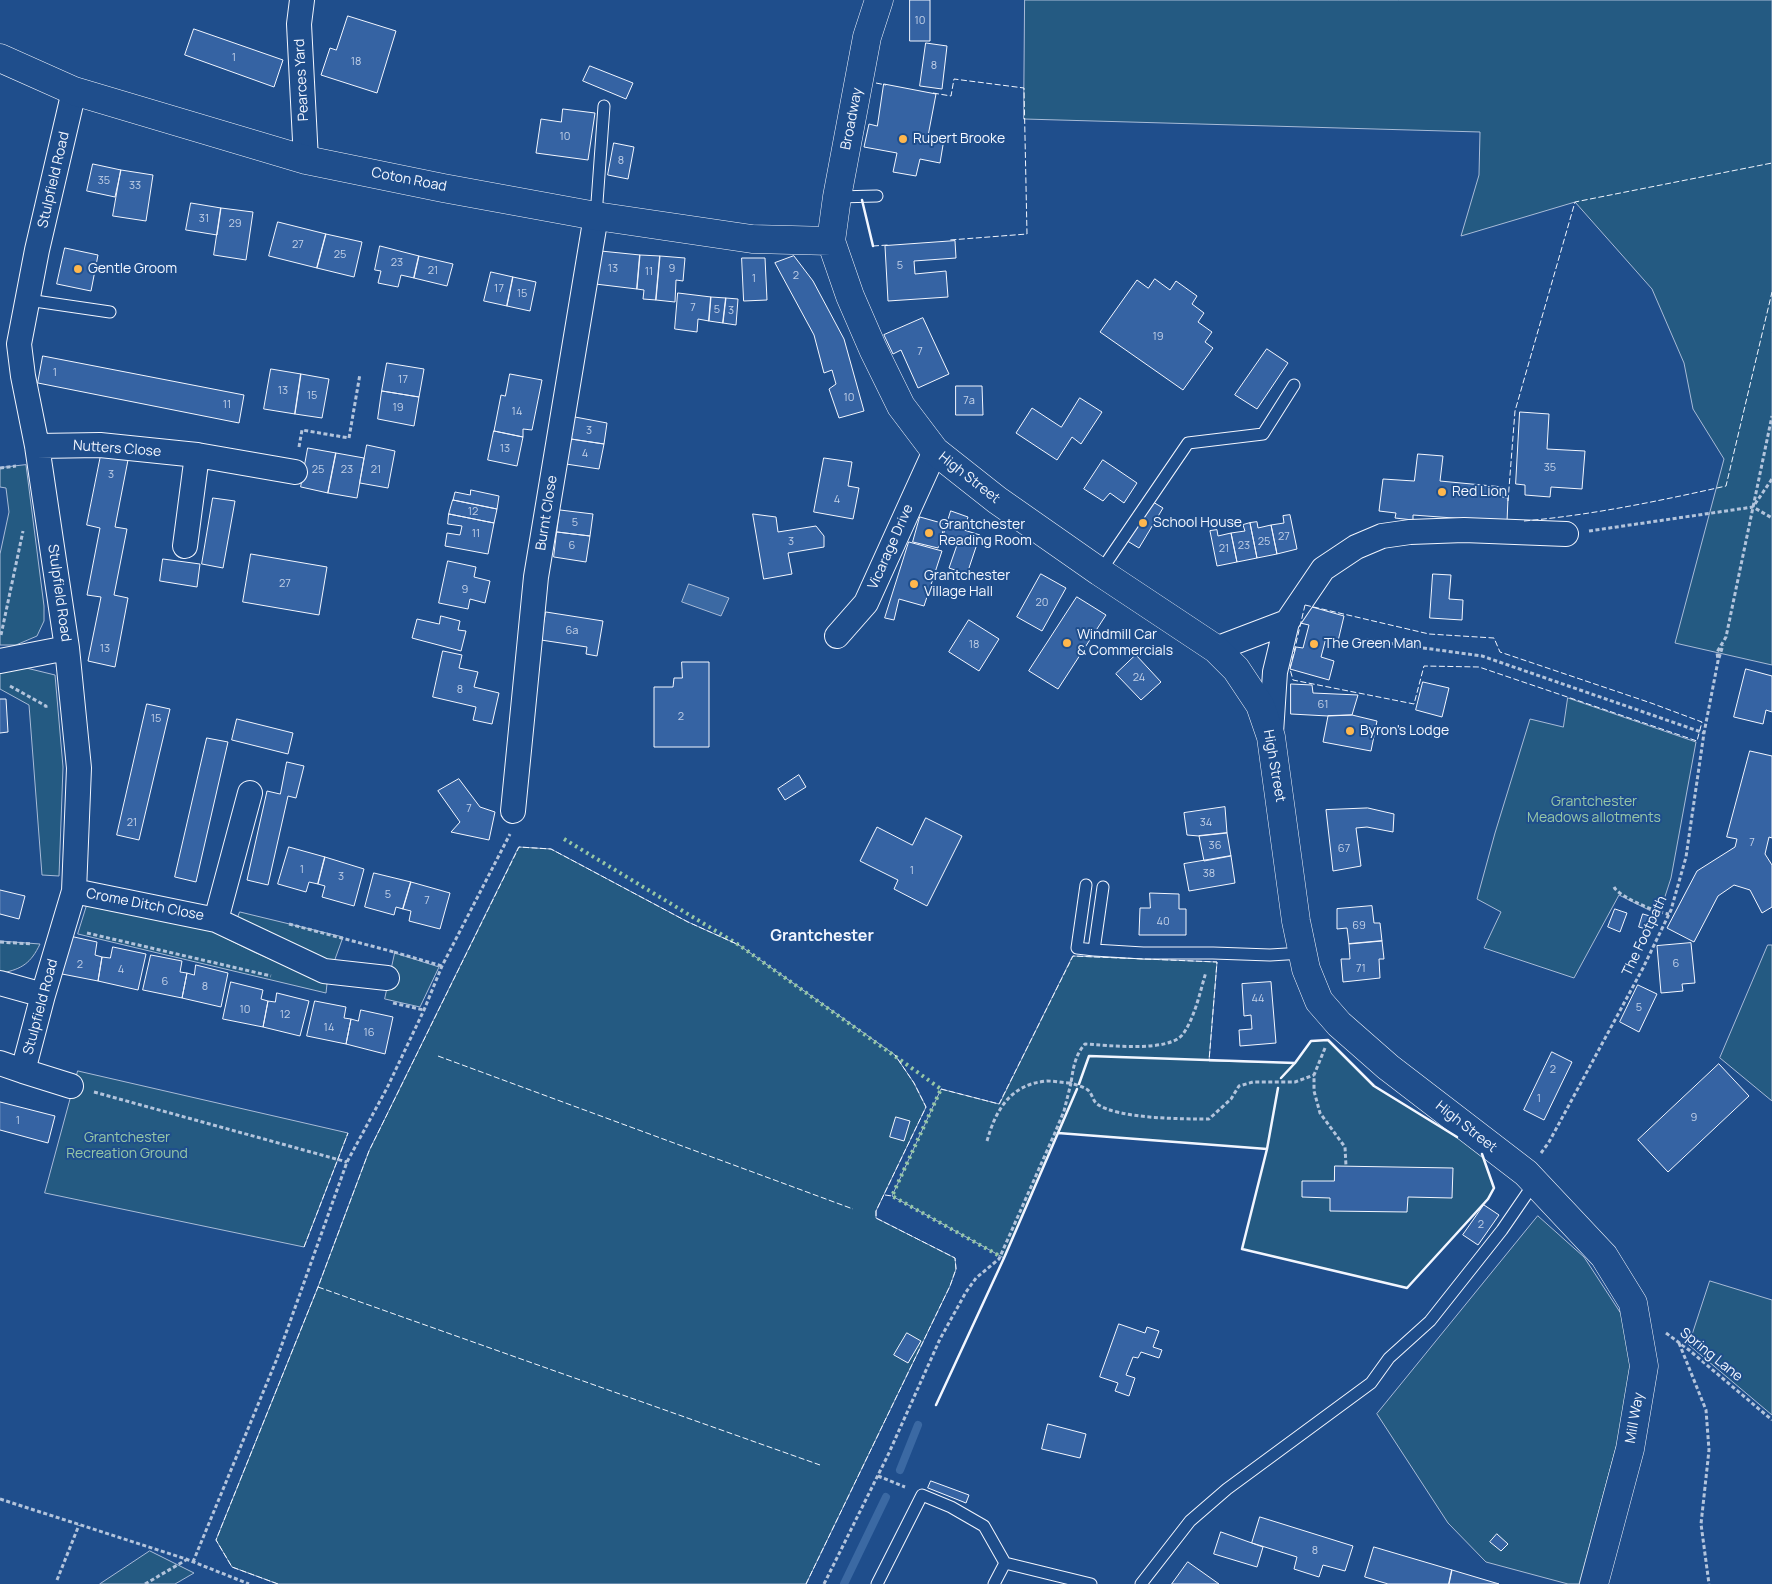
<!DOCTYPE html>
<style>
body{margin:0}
canvas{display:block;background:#1f4e8c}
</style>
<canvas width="1772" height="1584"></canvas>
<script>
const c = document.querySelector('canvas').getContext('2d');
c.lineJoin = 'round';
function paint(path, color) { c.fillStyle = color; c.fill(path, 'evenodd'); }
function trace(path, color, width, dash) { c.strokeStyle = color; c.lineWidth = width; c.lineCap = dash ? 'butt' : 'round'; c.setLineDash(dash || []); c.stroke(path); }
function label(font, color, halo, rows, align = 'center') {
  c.font = font + ' Manrope,sans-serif'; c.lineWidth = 4; c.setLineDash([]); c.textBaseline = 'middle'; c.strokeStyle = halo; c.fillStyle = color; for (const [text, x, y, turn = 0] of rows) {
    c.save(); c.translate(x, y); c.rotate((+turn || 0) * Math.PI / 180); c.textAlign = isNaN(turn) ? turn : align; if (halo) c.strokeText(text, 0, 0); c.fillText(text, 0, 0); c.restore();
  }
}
const green = new Path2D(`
 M1025 0H1772V665L1675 643 1724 459 1693 409 1684 363 1652 289 1575 202 1461 236 1479 175 1480 132 1024 119Z
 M26 465 44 606V621L37 636 16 645H0V554L9 512 6 488 0 487V468Z
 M14 665 55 675 63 767 59 876 42 875 29 705 0 689V667Z
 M1568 698 1696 742 1671 878 1659 915 1619 895 1574 978 1484 948 1501 912 1477 899 1495 833 1530 719 1563 727Z
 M519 847 551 849 688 922 739 945 895 1055 914 1083 926 1107 876 1211V1218L955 1258 956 1269 950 1286 806 1584H278L232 1567 216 1540 318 1287 369 1151Z
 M88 902 199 925 254 952 327 984 326 993 78 934Z
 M240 912 343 937 334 962 322 963 236 922Z
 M0 941 40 944C31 963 22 969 2 973L0 972Z
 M1768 945H1772V1101L1720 1058Z
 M395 953 439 967 420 1007 385 999Z
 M1073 956 1217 962 1209 1061 1295 1063 1311 1041 1328 1040 1374 1086 1481 1152 1494 1188 1488 1199 1407 1288 1242 1249 1267 1149 1058 1133 1004 1258 892 1196 941 1089 999 1104Z
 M78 1071 348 1133 304 1247 45 1193Z
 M1538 1216 1584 1257 1631 1329 1633 1385 1579 1584H1568L1486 1562 1448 1523 1377 1414Z
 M1710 1281 1772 1300V1415L1689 1345Z
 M150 1551 194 1573 175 1584H100Z`);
const water = new Path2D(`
 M689 584 729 598 721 616 682 602Z`);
const stream = new Path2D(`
 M900 1470 918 1425
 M844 1584 886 1497`);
const building = new Path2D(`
 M910 0H930V41H910Z
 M348 16 396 31 377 93 321 75 330 48 336 50Z
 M194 29 283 60 274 87 185 55Z
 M926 43 947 46 942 89 920 86Z
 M590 66 633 83 626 99 583 81Z
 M884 84 936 94 928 136 944 139 940 163 920 159 916 176 893 172 897 153 864 147 869 124 877 126Z
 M563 109 595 113 588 160 536 153 541 119 561 122Z
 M614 143 634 147 628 179 608 175Z
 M93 164 121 170 115 197 87 191Z
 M121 170 153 175 146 221 113 216Z
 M191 203 221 208 217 235 186 230Z
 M221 208 253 212 246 260 214 255Z
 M278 222 326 234 317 268 269 256Z
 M326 234 362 242 354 277 317 268Z
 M955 241 956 258 914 261 915 274 946 271 948 297 888 301 885 246Z
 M380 246 419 256 414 278 401 275 398 287 378 283 381 271 375 270Z
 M65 248 98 255 91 291 57 284Z
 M591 250 640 255 637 289 587 283Z
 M640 255 660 256 656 300 643 299 644 290 637 289Z
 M419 256 453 264 447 286 414 278Z
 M660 256 685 258 683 281 676 280 675 302 656 300Z
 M794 256 813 281 844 339 864 411 839 418 829 389 836 384 832 370 824 373 814 335 775 263Z
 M742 258H765L767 300 744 301Z
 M491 272 513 277 507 306 484 301Z
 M513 277 536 282 530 311 507 306Z
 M1155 279 1170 290 1176 281 1197 296 1192 304 1204 313 1198 322 1212 332 1205 342 1213 348 1183 390 1100 332 1137 280 1148 288Z
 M678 293 711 297 709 321 698 319 697 332 675 329Z
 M711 297 726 298 723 323 709 321Z
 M726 298 738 299 736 325 723 323Z
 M923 318 949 374 918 388 901 350 893 354 884 335Z
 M1267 349 1288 363 1257 409 1235 395Z
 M43 356 244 395 239 423 38 383Z
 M387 363 424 369 419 397 382 391Z
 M271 369 301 374 295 414 264 409Z
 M301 374 329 379 322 418 295 414Z
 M510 374 542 380 532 430 523 429V437L494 431 501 395 505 396Z
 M956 386H982L983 415H956Z
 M382 391 419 397 414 426 378 419Z
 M1080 398 1102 412 1081 444 1072 437 1057 460 1016 433 1032 408 1061 427Z
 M1520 412 1549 414 1547 449 1585 451 1582 489 1551 487 1550 497 1525 495V485L1516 484Z
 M575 417 607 423 604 444 571 439Z
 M494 431 523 437 517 466 488 460Z
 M571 439 604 444 599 469 566 464Z
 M367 445 395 451 388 488 360 483Z
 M308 448 336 453 328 493 301 487Z
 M336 453 364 458 357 498 328 493Z
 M1418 454 1443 456 1440 481 1503 487 1502 497 1508 498 1507 522 1413 515V520L1395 518 1396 513 1379 511 1383 479 1414 481Z
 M101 455 128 460 115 527 127 529 114 595 128 598 115 667 88 661 101 597 87 595 100 528 87 525Z
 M824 458 852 462 848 486 859 488 853 519 814 512Z
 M1103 460 1137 483 1124 503 1110 493 1103 501 1084 489Z
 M471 490 499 496 497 509 453 500 455 492 470 495Z
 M213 498 235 501 223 568 202 564Z
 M1148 499 1163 508 1139 548 1124 539Z
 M453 500 497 509 494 523 449 514Z
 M560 510 593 514 590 536 557 532Z
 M951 511 968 517 964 530 980 535 967 574 949 568 957 545 942 540Z
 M449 514 494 523 488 554 445 546 447 533 460 535 462 526 448 524Z
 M753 514 776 517 778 532 816 526 824 536V547L788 553 792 574 764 579Z
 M1290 515 1297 549 1277 554 1271 525 1284 523 1283 516Z
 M920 517 945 524 938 548 913 542Z
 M1257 522 1258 528 1271 525 1277 554 1257 558 1250 523Z
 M1250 523 1257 558 1237 562 1231 533 1245 531 1243 525Z
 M1217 530 1218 536 1231 533 1237 562 1217 566 1210 531Z
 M557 532 590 536 586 562 554 557Z
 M909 542 942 551 924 606 899 599 894 620 885 618Z
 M251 554 327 567 319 615 243 602Z
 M163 559 200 564 197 587 160 581Z
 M448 561 476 567 474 577 490 581 485 603 470 599 468 609 439 603Z
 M1041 574 1066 588 1042 631 1017 617Z
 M1433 574 1451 575 1449 599 1463 600 1462 620 1430 618Z
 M1077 597 1106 615 1058 689 1029 671Z
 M1305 605 1344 616 1338 641 1326 638 1321 657 1334 661 1329 680 1290 669 1296 647 1303 648 1309 625 1300 623Z
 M546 612 603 621 597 656 586 654 587 647 541 640Z
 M441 616 460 621 458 630 466 631 461 651 412 638 417 619 439 624Z
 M969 620 999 639 979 671 949 652Z
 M443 651 462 655 459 668 478 672 474 687 499 693 492 724 473 720 476 707 433 697Z
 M1136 655 1161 682 1141 700 1116 674Z
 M682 662H709V747H654V687H673L674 678H682Z
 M1746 669 1772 676V712L1766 710 1763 724 1734 717Z
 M1423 682 1449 688 1442 717 1416 710Z
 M1291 684 1312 685 1313 693 1358 695 1352 715 1328 716 1291 714Z
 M0 699H6L8 732 0 733Z
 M147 704 170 709 139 840 117 835Z
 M1352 715 1377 721 1371 751 1323 742 1328 716Z
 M237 719 293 733 288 754 232 740Z
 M207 738 228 742 196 882 175 877Z
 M1750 751 1772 756V838L1769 837 1765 854 1772 865V907L1762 913 1750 890 1734 885 1718 896 1694 942 1667 928 1697 871 1735 847 1737 839 1727 837Z
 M287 762 304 766 296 798 288 796 268 885 247 880 267 791 280 794Z
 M799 775 806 787 785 800 778 789Z
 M459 779 480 807 495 812 489 840 451 832 460 822 438 791Z
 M1225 807 1227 833 1199 836 1187 835 1184 813Z
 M1368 808 1394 814 1393 832 1367 827 1356 828 1361 866 1333 871 1326 810Z
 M926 818 962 836 927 906 894 889 898 880 860 861 877 827 912 845Z
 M1227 833 1231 856 1204 861 1199 836Z
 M289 847 325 857 318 884 309 882 306 892 278 884Z
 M1231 856 1235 883 1189 891 1184 864Z
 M325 857 364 869 354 906 322 897 325 886 318 884Z
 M374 873 411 882 403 909 396 907 394 915 365 907Z
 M411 882 450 893 440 929 409 921 411 911 403 909Z
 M0 890 25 896 19 919 0 914Z
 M1150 893 1179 894V909H1186V935H1139L1140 908H1150Z
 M1372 906 1374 923H1380L1382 941 1349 944 1347 928 1337 929V909Z
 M1615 909 1627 913 1620 932 1608 927Z
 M1643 914 1653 917 1649 930 1639 927Z
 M65 935 97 942 95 955 102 957 98 981 57 973Z
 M1382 941 1384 959H1379L1380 978 1343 982 1341 959H1350L1349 944Z
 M1691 943 1695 983 1682 984 1683 991 1661 993 1657 946Z
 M113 947 146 954 138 990 98 981 102 957 110 958Z
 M151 955 182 961 180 972 187 973 182 998 143 990Z
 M196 965 228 973 221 1007 182 998 187 973 194 975Z
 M231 982 263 990 261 999 268 1001 263 1027 223 1019Z
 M1271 982 1276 1043 1240 1046 1239 1030 1252 1029 1251 1015 1244 1016 1242 984Z
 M1638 985 1657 994 1639 1032 1620 1022Z
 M277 993 309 1001 300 1036 263 1027 268 1001 275 1002Z
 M315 1001 346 1007 344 1018 351 1019 346 1044 307 1036Z
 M361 1010 393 1017 385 1054 346 1044 351 1019 358 1021Z
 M1552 1052 1572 1062 1544 1120 1524 1110Z
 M1719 1064 1749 1096 1668 1172 1638 1140Z
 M0 1102 55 1116 48 1143 0 1130Z
 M896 1117 910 1121 904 1141 890 1137Z
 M1335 1166 1453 1168 1452 1198 1408 1197 1407 1212 1330 1211V1198L1302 1197V1181H1334Z
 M1484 1205 1499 1215 1478 1245 1463 1235Z
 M1119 1324 1145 1333 1147 1327 1159 1331 1153 1347 1162 1350 1159 1358 1141 1352 1138 1358 1133 1357 1126 1375 1135 1378 1129 1396 1115 1391 1118 1383 1100 1377Z
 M907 1333 921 1341 908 1363 894 1355Z
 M1048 1424 1086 1434 1080 1458 1042 1449Z
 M931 1481 969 1495 966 1503 928 1488Z
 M1260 1517 1353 1546 1345 1571 1323 1565 1319 1577 1294 1569 1297 1557 1252 1543Z
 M1221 1532 1263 1547 1257 1567 1214 1554Z
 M1497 1534 1508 1544 1501 1551 1490 1542Z
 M1374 1547 1452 1570 1449 1584H1388L1365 1577Z
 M1188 1562 1219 1584H1172Z
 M1452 1570 1499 1584H1449Z`);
const path = new Path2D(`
 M299 447 302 430 349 438 360 374
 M0 468 16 466
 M1755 504 1772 479
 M1589 531 1753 507 1772 518
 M1 635 23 531
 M1365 640 1482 656 1704 733
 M1719 658 1723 645
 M10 686 46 706V708
 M1614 887C1619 897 1658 913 1669 914
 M289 924 394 952
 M87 933 271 976
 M0 942 32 944
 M394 952 442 966
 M393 1003 424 1010
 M1325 1048 1314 1075V1091L1320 1113 1345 1147 1346 1166
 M94 1092 347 1162
 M987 1141C996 1109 1011 1084 1047 1081 1055 1081 1063 1083 1071 1083 1073 1069 1075 1055 1085 1044 1107 1045 1169 1053 1183 1034 1195 1017 1200 992 1206 972
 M1541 1153 1549 1142 1643 968 1671 910 1686 857 1704 733 1718 661 1717 652 1726 637 1772 416
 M1666 1333 1689 1350 1772 1420
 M1679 1343 1706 1410 1709 1450 1701 1524 1709 1584
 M878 1476 905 1487
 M0 1499 186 1559 249 1584
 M193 1562 276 1361 347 1162 387 1088 424 1010 442 966 510 834
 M57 1580 79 1525
 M145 1584 186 1560
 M824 1584 888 1455 940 1339 966 1292 976 1278 999 1259 1054 1135 1064 1111 1071 1083C1076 1085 1085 1087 1089 1091 1092 1094 1093 1101 1097 1104 1118 1119 1183 1119 1209 1119L1231 1099 1239 1086 1253 1082H1295L1314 1075`);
const service = new Path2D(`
 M837 197 877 196
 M596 216 604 106
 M28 300 110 312
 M1100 572 1188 443 1263 434 1294 385
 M1086 885 1077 948 1094 950
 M1103 887 1094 950 1143 953H1213L1270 955 1303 953
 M877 1584 922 1495 951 1507 984 1526 1005 1563
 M994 1584 1005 1563 1091 1584
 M1141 1584 1190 1521 1227 1489 1371 1383 1389 1358 1430 1321 1502 1230 1535 1182`);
const minor = new Path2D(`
 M302 0 299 24 306 160
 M37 446 100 445 197 455 295 472
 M185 546 197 455
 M837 636 866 603 935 451
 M1216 649 1287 622
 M0 661 67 648
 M1271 733 1275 672 1287 622 1323 569 1356 547 1382 536 1410 532 1464 530 1566 534
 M513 811 536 577 596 216
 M74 891 216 920 324 971 387 978
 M216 920 250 793
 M0 983 43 995
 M0 1063 23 1071 43 995 74 891 79 768 67 648 37 446 23 376 19 344 37 250 74 91
 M23 1071 71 1086`);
const tertiary = new Path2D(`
 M879 0 867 37 837 197 831 241 850 296 873 349 901 406 935 451 997 500 1100 572 1216 649 1236 669 1260 705 1271 737 1296 921 1306 969 1319 1001 1339 1024 1388 1067 1526 1173 1604 1256 1633 1303 1644 1366 1630 1449 1594 1584
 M0 58 74 91 306 160 443 188 596 216 752 239 831 241`);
const hedge = new Path2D(`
 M564 839 739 945 941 1089 892 1196 998 1255`);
const fence = new Path2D(`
 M876 83 886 85
 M933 93 951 96 954 79 1024 88 1027 234 950 240
 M873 246 888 245
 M1508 501 1515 411 1575 202 1772 163
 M1524 521C1592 515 1659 501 1726 486L1772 292
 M1305 605 1429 634 1494 638 1500 652 1651 703 1702 722 1697 741 1479 667 1424 666 1414 704 1293 680 1290 669Z
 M438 1056 853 1209
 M941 1089 999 1104 1073 956 1217 962 1209 1061
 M885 1195 892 1196
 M304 1247 348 1133
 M318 1287 820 1465
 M278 1584 232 1567 216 1540 318 1287 369 1151 519 847 551 849 688 922 739 945
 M806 1584 950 1286 956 1269 955 1258 876 1218V1211L926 1107 914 1083 895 1055`);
const wall = new Path2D(`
 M862 200 873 246
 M1295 1063 1311 1041 1328 1040 1374 1086 1457 1137
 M1079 1084 1089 1056 1295 1063 1281 1078
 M1058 1133 1077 1089
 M1267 1149 1278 1088
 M936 1405 1004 1258 1058 1133 1267 1149 1242 1249 1407 1288 1488 1199 1494 1188 1482 1154`);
const markers = [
 [903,139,5,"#ffb74d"],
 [78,269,5,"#ffb74d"],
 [1442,492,5,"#ffb74d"],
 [1143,523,5,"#ffb74d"],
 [929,533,5,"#ffb74d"],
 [914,584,5,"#ffb74d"],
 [1067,643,5,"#ffb74d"],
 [1314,644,5,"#ffb74d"],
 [1350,731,5,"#ffb74d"]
];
const numberNames = [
 ["10",920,21],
 ["1",234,58],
 ["18",356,62],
 ["8",934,66],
 ["10",565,137],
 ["8",621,161],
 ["35",104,181],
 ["33",135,186],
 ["31",204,219],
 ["29",235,224],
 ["27",298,245],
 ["25",340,255],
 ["23",397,263],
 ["5",900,266],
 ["13",613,269],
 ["9",672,269],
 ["21",433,271],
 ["11",649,272],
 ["2",796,276],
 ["1",754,279],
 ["17",499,289],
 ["15",522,294],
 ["7",693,308],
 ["5",717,310],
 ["3",731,311],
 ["19",1158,337],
 ["7",920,352],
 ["1",55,373],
 ["17",403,380],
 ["13",283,391],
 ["15",312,396],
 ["10",849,398],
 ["7a",969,401],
 ["11",227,405],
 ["19",398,408],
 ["14",517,412],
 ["3",589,431],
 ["13",505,449],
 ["4",585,454],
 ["35",1550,468],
 ["25",318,470],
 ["23",347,470],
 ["21",376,470],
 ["3",111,475],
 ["4",837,500],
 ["12",473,512],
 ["5",575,523],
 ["11",476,534],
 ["27",1284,537],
 ["3",791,542],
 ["25",1264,542],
 ["6",572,546],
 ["23",1244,546],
 ["21",1224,549],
 ["27",285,584],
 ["9",465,590],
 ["20",1042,603],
 ["6a",572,631],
 ["18",974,645],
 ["13",105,649],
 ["24",1139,678],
 ["8",460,690],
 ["61",1323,705],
 ["2",681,717],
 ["15",156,719],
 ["7",469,809],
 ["21",132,823],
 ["34",1206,823],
 ["7",1752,843],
 ["36",1215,846],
 ["67",1344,849],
 ["1",302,870],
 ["1",912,871],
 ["38",1209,874],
 ["3",341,877],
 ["5",388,895],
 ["7",427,901],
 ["40",1163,922],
 ["69",1359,926],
 ["6",1676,964],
 ["2",80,965],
 ["71",1361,969],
 ["4",121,970],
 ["6",165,982],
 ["8",205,987],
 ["44",1258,999],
 ["5",1639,1008],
 ["10",245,1010],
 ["12",285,1015],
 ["14",329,1028],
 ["16",369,1033],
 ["2",1553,1070],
 ["1",1539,1099],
 ["9",1694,1118],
 ["1",18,1121],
 ["2",1481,1225],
 ["8",1315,1551]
];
const streetNames = [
 ["Pearces Yard",302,80,-93],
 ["Broadway",852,119,-79],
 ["Stulpfield Road",54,180,-77],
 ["Coton Road",409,180,11],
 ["Nutters Close",117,449,4],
 ["High Street",969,478,38],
 ["Burnt Close",547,513,-81],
 ["Vicarage Drive",891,547,-66],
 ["Stulpfield Road",59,593,82],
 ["High Street",1274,766,80],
 ["Crome Ditch Close",145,905,11],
 ["The Footpath",1645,936,-65],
 ["Stulpfield Road",41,1007,-75],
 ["High Street",1466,1127,38],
 ["Spring Lane",1711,1355,39],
 ["Mill Way",1635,1418,-80]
];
const poiNames = [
 ["Rupert Brooke",913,139],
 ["Gentle Groom",88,269],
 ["Red Lion",1452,492],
 ["School House",1153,523],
 ["Grantchester",939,525],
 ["Reading Room",939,541],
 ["Grantchester",924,576],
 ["Village Hall",924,592],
 ["Windmill Car",1077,635],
 ["& Commercials",1077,651],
 ["The Green Man",1324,644],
 ["Byron's Lodge",1360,731]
];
const parkNames = [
 ["Grantchester",1594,802],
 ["Meadows allotments",1594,818],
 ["Grantchester",127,1138],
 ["Recreation Ground",127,1154]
];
const quarterNames = [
 ["Grantchester",822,937]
];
paint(green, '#245a82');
trace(green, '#a8bbd7', 1);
paint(water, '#3b69a3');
trace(water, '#a8bbd7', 1);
trace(stream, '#3b69a3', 8);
paint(building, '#3563a3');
trace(building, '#f2f6ff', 1);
trace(service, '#f2f6ff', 13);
trace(minor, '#f2f6ff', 26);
trace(tertiary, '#f2f6ff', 29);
trace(path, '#b3c4dc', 3, [4, 2.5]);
trace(service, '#1f4e8c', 11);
trace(minor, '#1f4e8c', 24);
trace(tertiary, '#1f4e8c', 28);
trace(hedge, '#97c8a6', 4, [2.5, 4]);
trace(fence, '#f2f6ff', 1, [6, 2.5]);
trace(wall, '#f2f6ff', 2.5);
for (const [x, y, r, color] of markers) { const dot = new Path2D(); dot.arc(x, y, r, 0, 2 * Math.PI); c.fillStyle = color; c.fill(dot); trace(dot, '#1f4e8c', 2); }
label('11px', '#c3d1e8', null, numberNames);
label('14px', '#f2f6ff', '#1f4e8c', streetNames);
label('14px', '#f2f6ff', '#1f4e8c', poiNames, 'left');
label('14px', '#97c8a6', '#1f4e8c', parkNames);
label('bold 16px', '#f2f6ff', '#1f4e8c', quarterNames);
</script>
